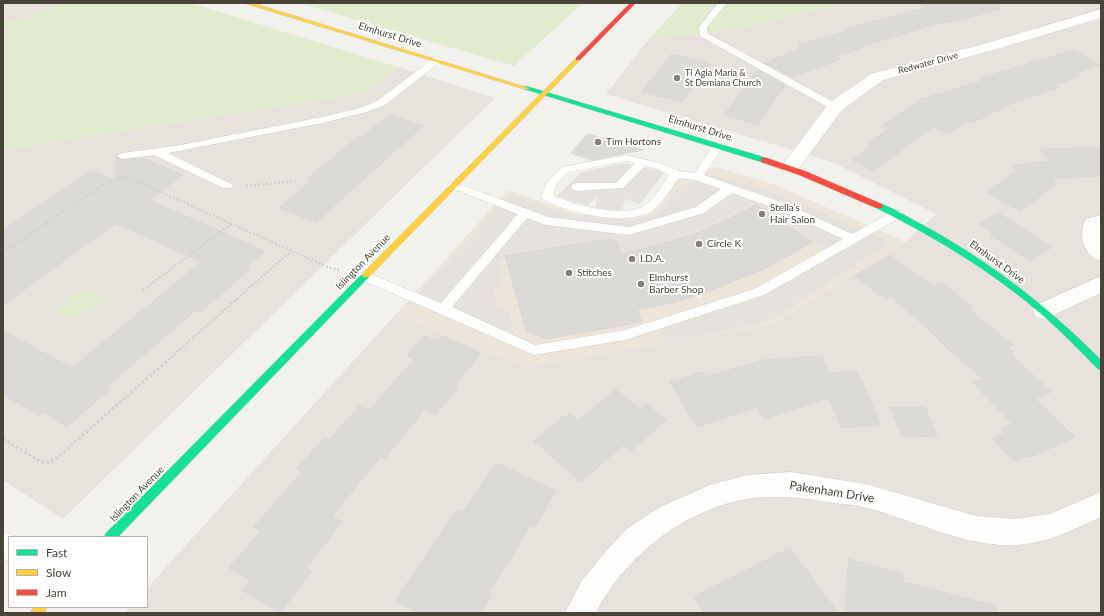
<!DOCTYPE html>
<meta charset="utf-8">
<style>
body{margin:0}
#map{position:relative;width:1104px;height:616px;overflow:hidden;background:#f3f1ed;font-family:Lato,sans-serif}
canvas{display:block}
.frame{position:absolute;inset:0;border:4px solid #494239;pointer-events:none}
.legend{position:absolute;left:8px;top:536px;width:140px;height:72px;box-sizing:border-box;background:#fff;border:1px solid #b6b3b0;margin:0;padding:5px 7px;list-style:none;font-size:12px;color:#494239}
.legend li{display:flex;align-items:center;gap:8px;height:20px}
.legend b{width:20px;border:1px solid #b6b3b0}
</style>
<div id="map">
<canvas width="1104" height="616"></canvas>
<div class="frame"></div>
<ul class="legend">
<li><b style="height:5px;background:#16e098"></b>Fast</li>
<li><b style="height:5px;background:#ffcf43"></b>Slow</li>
<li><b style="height:5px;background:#f24e42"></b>Jam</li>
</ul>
</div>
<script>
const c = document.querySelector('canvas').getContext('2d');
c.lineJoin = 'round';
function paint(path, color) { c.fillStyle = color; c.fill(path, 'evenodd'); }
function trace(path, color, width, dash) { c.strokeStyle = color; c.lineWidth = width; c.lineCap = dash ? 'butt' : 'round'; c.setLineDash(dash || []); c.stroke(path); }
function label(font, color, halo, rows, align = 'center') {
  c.font = font + ' Lato,sans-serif'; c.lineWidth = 4; c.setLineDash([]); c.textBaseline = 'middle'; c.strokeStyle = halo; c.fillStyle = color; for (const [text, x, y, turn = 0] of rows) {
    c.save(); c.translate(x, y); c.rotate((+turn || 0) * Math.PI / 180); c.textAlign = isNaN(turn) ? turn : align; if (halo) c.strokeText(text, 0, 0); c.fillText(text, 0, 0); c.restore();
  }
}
const residential = new Path2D(`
 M3 3H61L33 17 3 22Z
 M849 3H1101V613H124L130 607H147V588L396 314 524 367 772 325 905 242 936 214 832 162 606 94 649 39 734 29Z
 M398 67 495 98 63 519 3 480V150L364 93Z`);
const commercial = new Path2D(`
 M717 167 773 184 895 237 905 242 772 325 524 367 396 314 508 190 575 214 632 219 652 213 673 182Z`);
const green = new Path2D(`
 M61 3H191L398 67 364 93 3 150V22L33 17Z
 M300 3H583L514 66Z
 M682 3H849L734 29 649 39Z
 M90 290 102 296V304C90 311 72 322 58 315V306L76 292Z`);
const parking = new Path2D(`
 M625 163 665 172 640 204 625 199 622 211 596 209V197L588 206 557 196 581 172Z
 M717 177 770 191 890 242 771 320 666 344 659 324 762 293 834 253 754 202 706 227 628 255 615 239 498 260 502 286 493 289 498 310 508 309 515 339 416 296 510 195 571 216 631 221 656 215 682 185Z`);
const building = new Path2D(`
 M917 3H999L1000 9 949 23 946 21 860 47 862 48 836 56 841 59 792 77 764 63 802 48 798 45 850 30 847 28 925 8Z
 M1074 50 1100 65 1075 73 1081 76 1054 85 1059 88 1017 101 972 123 969 121 948 133 933 127 873 171 853 160 871 146 867 144 889 128 883 125 921 99 961 88 960 87 985 80 982 78Z
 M672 54 710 64 682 102 642 92Z
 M758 70 785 85 758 125 724 115Z
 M389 115 423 126 316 222 279 208 312 180 308 178 358 137 361 138Z
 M588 134 643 150 592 160 571 153Z
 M1101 147V176L1051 179 1056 185 1020 211 986 192 1017 171 1012 165 1050 161 1041 150Z
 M116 157 122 160 142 158 183 175 149 200 265 251 245 268 249 270 200 312 196 310 106 387 110 389 67 427 43 412 39 416 3 394V331L72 368 201 262 116 223 3 305V230L92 171 115 180Z
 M756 205 813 242 764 269 707 292 676 302 637 310 642 322 547 339 526 331 505 256 610 239 617 242 622 254 654 246 694 234 722 222Z
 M998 213 1052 247 1030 261 990 235 994 233 979 224Z
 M891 256 933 286 942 282 973 308 968 309 1013 345 1008 348 1014 352 1011 354 1051 392 1035 399 1075 437 1029 458 1027 456 1014 461 992 438 1005 433 1001 429 1013 424 973 383 983 379 938 340 939 339 891 296 887 299 881 294 879 295 855 276Z
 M424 336 437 341 442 336 481 353 455 385 458 386 436 415 424 410 385 458 381 456 332 516 342 522 306 568 312 571 280 613 242 590 250 580 229 568 261 531 254 527 302 472 297 469 324 438 329 440 359 406 369 411 414 359 407 356Z
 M822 356 829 373 857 371 881 425 841 428 829 398 764 419 757 407 697 427 670 382 702 372 706 377 763 360Z
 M616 390 640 409 646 404 666 420 631 451 623 445 581 482 534 441 564 416 566 418 570 414 578 420Z
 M925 407 937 436 902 437 891 408Z
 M496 463 556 491 535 527 531 525 489 592 492 594 481 613H418L395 601 456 510 462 513Z
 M790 548 838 613H704L694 597Z
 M849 559 903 574V582L997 606 996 613H845Z`);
const pathFar1 = new Path2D(`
 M246 186 297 181
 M3 252 107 182 127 177 330 268 339 270
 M143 290 231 224
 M168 360 291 251`);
const path = new Path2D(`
 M3 439 38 460 47 463 57 458 169 359`);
const lane = new Path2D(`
 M718 3H727L707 27V33L839 105 840 107 839 109H831L700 36 699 27Z
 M437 57 440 58 442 60 440 62 385 105 367 112 322 123 168 153 231 184 233 186 231 188H223L154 155 122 159 117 156 122 153 181 145 322 117 360 108 377 101 434 58Z
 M719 142 724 145 704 175 787 204 852 234 893 211H901L903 214 901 217 764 295 625 340 534 355 360 279 358 276 360 273 364 272 368 273 441 303 518 214 449 187 447 185 449 183H457L548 217 629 227 696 207 721 189 695 180 679 178C671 188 663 203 652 211 628 227 565 213 543 199L541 196 547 182 562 167 626 155 663 164 679 171 694 173 715 143ZM626 161 635 163 616 183H577L573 184 571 187 573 190 577 191 623 188 645 166 655 168 669 175C662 185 654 200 643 206 625 218 571 205 553 195L557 183 569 172ZM732 193 779 210 843 239 754 289 625 330 535 345 452 307 527 218 546 225 629 235 704 213Z`);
const street = new Path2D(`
 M1101 9V18L997 49 883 80 841 111 797 171 790 173 783 171 781 167 829 103 871 74 987 43Z
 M1101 215V261C1084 256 1077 234 1086 219Z
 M1101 276V293L1044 319 1036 317 1033 311 1036 305Z
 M791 472 866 484 976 516 1015 519 1050 514 1101 492V517C1073 530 1047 543 1016 545 968 548 913 520 867 508 856 505 845 504 834 503 804 498 778 494 747 499 685 509 624 557 596 613H565L581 582 605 552 627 529 660 507 710 485 747 475Z
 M3 531 16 537H9V561L3 559Z`);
const fast = new Path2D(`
 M526 86 767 158 768 160 764 162H761L524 89V87Z
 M879 203C894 208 909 218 923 225 989 261 1048 306 1101 360V370L1098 369C1079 350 1061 331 1040 313 991 271 935 237 876 208L875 206 876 204Z
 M366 272 370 275 369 277 118 537H104L106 533 363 273Z`);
const slow = new Path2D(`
 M244 3H253L529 88 528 89H524Z
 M578 57 581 59 580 60 369 277H363L362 275 363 273 576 58Z
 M34 607H48L44 613H30Z`);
const jam = new Path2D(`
 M630 3H636L580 60H576V58Z
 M761 158H767L805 171 882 204 883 206 882 208H876L799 175 761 162Z`);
const markers = [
 [677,78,4,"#847f78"],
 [598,142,4,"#847f78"],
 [762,214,4,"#847f78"],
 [699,244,4,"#847f78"],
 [632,259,4,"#847f78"],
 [569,273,4,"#847f78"],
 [641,284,4,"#847f78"]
];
const farStreetnames = [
 ["Redwater Drive",928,63,-15]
];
const farPoinames = [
 ["Ti Agia Maria &",685,73],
 ["St Demiana Church",685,83]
];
const streetNames = [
 ["Elmhurst Drive",390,35,17],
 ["Elmhurst Drive",700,128,17],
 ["Islington Avenue",363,262,-46],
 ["Elmhurst Drive",997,262,36],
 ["Islington Avenue",137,494,-46]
];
const poiNames = [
 ["Tim Hortons",606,142],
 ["Stella’s",770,208],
 ["Hair Salon",770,220],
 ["Circle K",707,244],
 ["I.D.A.",640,259],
 ["Stitches",577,273],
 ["Elmhurst",649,278],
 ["Barber Shop",649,290]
];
const nearStreetnames = [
 ["Pakenham Drive",832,492,9]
];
paint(residential, '#e7e2db');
paint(commercial, '#ede5da');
paint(green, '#e1eccf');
paint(parking, '#e5e2de');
paint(building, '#dcdad6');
trace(building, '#dbd8d3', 1);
trace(lane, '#d1cfcb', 1);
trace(street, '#d1cfcb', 1);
trace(fast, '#d2cec4', 1);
trace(slow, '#d2cec4', 1);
trace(jam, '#d2cec4', 1);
trace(pathFar1, '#d3d1cc', 2.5, [2, 2]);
trace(path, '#d3d1cc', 3, [2.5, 2.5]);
paint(lane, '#fdfdfc');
paint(street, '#fdfdfc');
paint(fast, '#16e098');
paint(slow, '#ffcf43');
paint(jam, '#f24e42');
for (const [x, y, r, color] of markers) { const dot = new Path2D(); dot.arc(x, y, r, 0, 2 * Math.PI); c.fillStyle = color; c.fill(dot); trace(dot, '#fff', 1.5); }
label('9px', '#494239', '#fff', farStreetnames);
label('9px', '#494239', '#fff', farPoinames, 'left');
label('10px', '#494239', '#fff', streetNames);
label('10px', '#494239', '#fff', poiNames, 'left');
label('12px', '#494239', '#fff', nearStreetnames);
</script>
